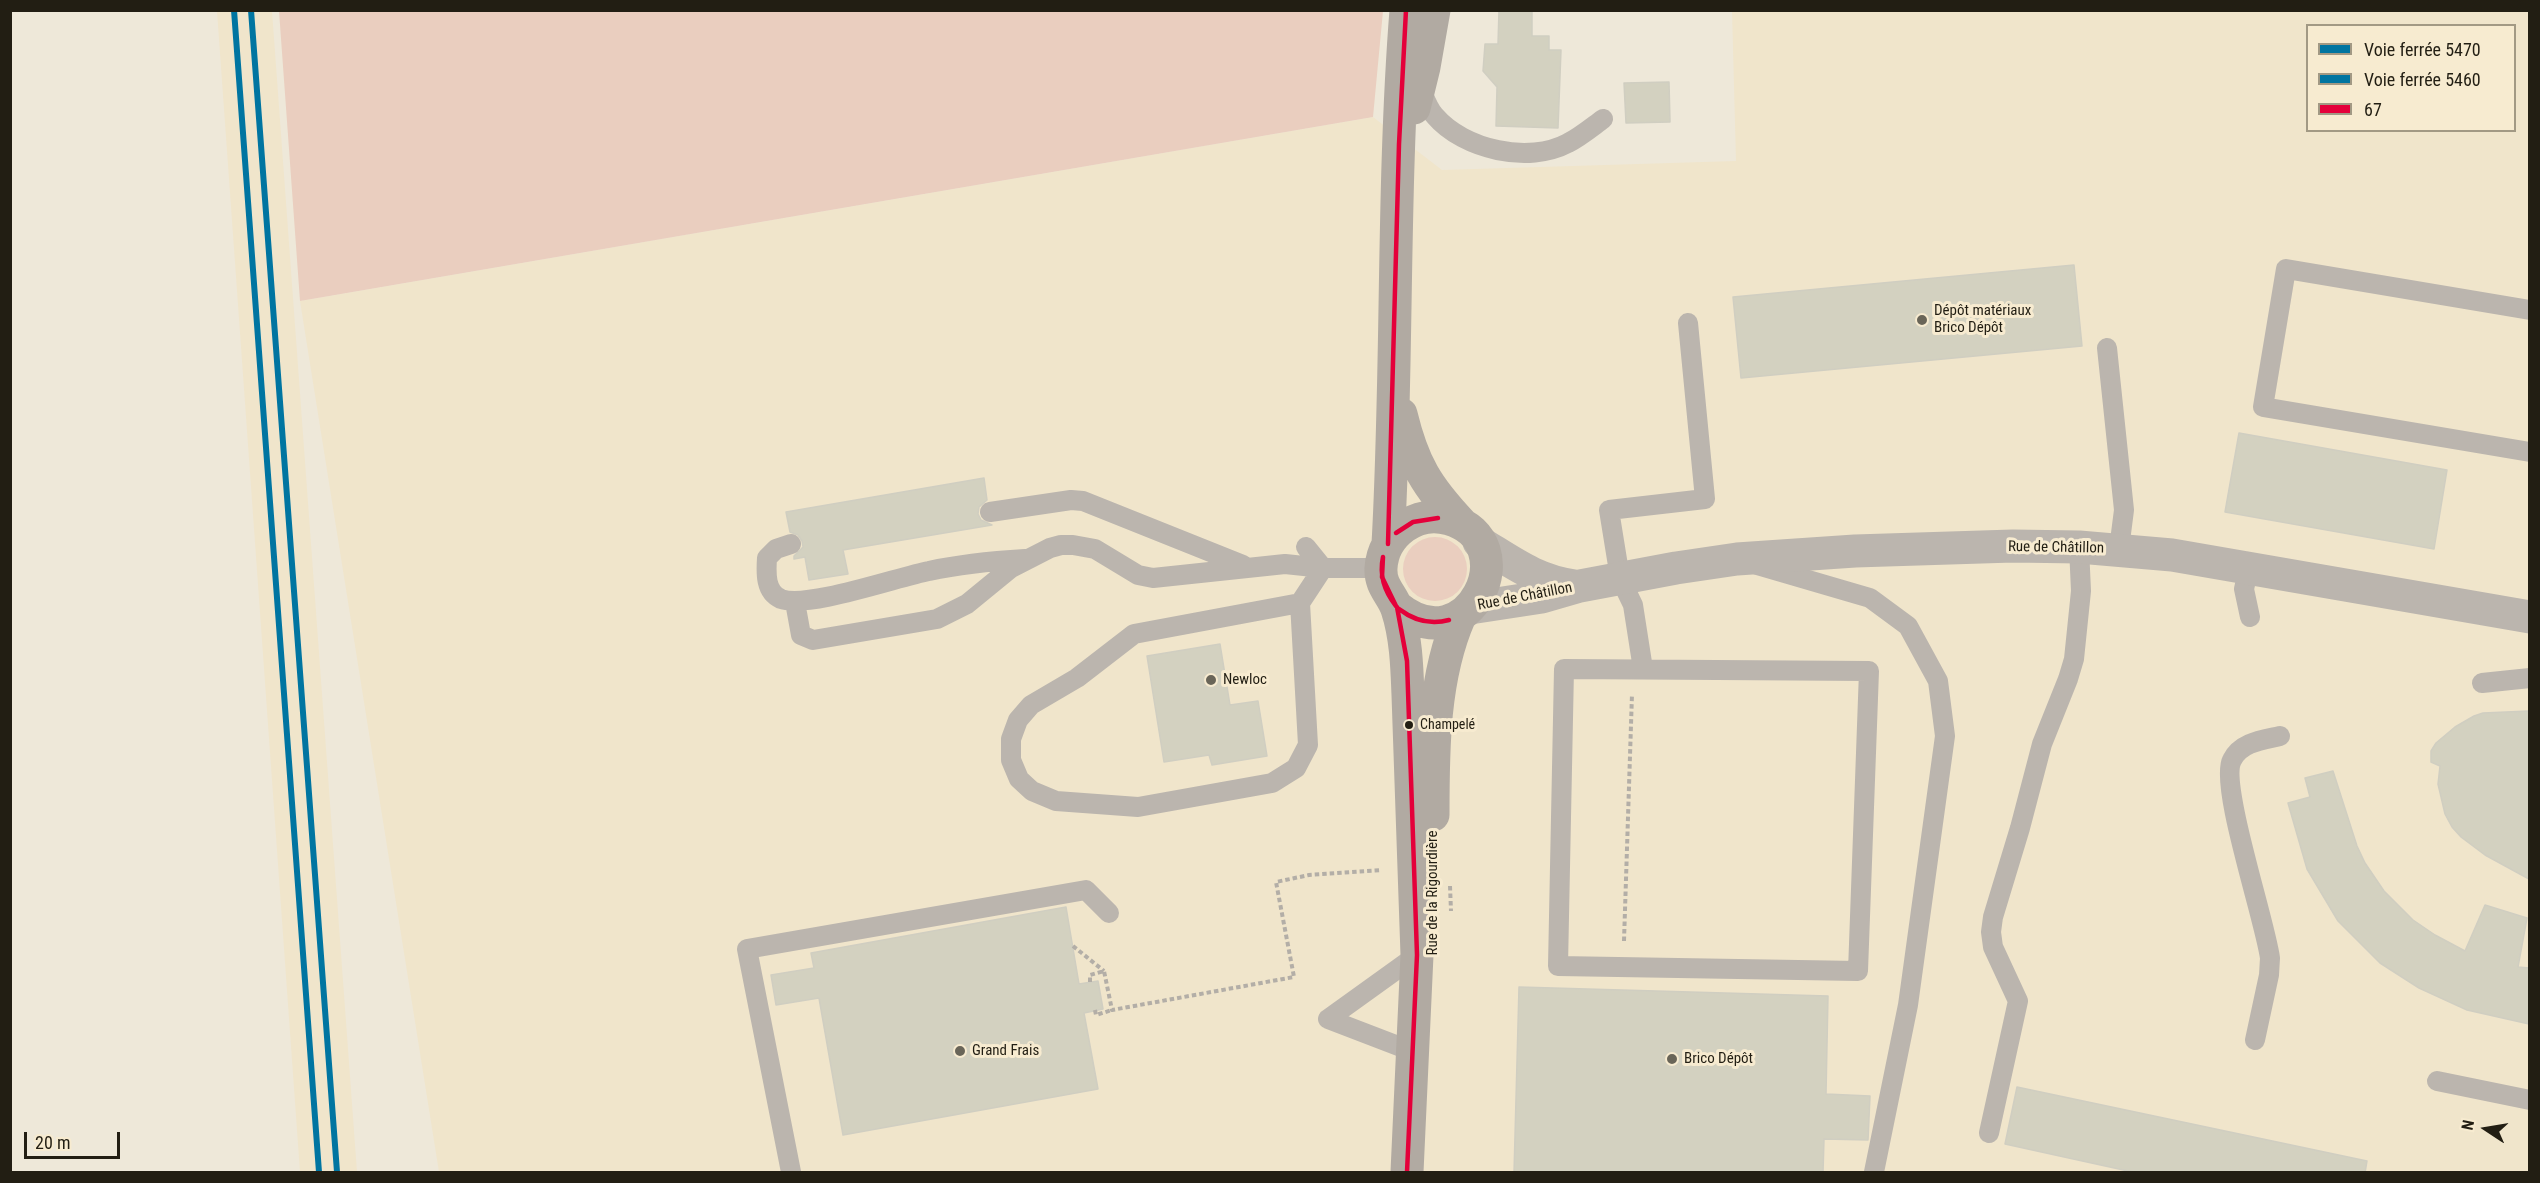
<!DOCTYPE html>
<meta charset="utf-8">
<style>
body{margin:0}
#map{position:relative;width:2540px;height:1183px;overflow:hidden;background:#eee8d9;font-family:"Roboto Condensed",sans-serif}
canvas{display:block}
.frame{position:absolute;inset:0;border:12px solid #221e13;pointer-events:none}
.legend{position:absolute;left:2306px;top:24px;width:210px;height:108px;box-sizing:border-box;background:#f7ebd0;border:2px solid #a29984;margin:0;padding:8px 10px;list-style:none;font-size:18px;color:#221e13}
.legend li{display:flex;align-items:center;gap:12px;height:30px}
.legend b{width:30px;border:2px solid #a29984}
.north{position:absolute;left:2456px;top:1099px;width:60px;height:60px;-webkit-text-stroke:4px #f7ebd0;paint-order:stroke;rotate:282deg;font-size:16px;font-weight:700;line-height:24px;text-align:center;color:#221e13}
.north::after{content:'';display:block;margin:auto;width:21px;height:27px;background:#221e13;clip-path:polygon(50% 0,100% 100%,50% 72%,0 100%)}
.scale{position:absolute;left:24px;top:1132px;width:96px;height:27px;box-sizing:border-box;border:3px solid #221e13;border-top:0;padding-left:8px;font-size:18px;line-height:21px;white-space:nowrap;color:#221e13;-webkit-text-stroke:4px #f7ebd0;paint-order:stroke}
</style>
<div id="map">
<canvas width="2540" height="1183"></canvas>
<div class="frame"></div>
<ul class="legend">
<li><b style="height:8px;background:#0075a1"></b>Voie ferrée 5470</li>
<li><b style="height:8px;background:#0075a1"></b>Voie ferrée 5460</li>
<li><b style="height:8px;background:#e4003a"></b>67</li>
</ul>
<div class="north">N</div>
<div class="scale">20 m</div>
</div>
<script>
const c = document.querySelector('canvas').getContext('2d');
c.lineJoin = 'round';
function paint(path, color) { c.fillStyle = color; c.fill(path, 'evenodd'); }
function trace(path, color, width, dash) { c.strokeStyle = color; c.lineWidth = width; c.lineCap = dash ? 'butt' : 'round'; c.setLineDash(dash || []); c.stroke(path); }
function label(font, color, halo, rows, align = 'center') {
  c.font = font + ' "Roboto Condensed",sans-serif'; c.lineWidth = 6; c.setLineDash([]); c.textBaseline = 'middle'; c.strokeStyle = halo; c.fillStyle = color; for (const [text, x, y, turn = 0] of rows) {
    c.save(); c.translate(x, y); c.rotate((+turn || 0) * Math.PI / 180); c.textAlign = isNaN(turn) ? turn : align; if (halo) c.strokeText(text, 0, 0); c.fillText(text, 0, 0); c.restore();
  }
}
const built = new Path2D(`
 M217 11H272L357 1172H300Z
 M1732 11H2529V1172H439L300 301 1373 117 1442 170 1736 161ZM2308 26H2514V130H2308Z`);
const green = new Path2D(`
 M279 11V10L1383 11 1373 117 300 301Z
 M1403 569a32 32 0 1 1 64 0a32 32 0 1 1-64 0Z`);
const building = new Path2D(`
 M1499 10H1532V36H1549V50H1561L1558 128 1496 126 1497 87 1483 71 1485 44H1498Z
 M1669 82 1670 122 1626 123 1624 83Z
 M2074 265 2082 346 1741 378 1733 297Z
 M2239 433 2447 470 2434 549 2225 512Z
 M984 478 987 500 979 507 978 514 981 520 992 525 843 550 848 574 809 580 805 557 794 559V556L803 547 802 541 798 535 790 532 786 512Z
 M1220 644 1230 705 1258 701 1267 756 1212 765 1209 755 1164 762 1147 656Z
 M2529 711V879L2485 855 2461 837 2452 827 2445 814 2438 784 2440 766 2431 762V751L2436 743 2455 727 2474 716 2483 713Z
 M2333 771 2357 846 2365 863 2384 891 2413 920 2435 935 2465 951 2485 905 2527 918 2518 967 2529 968V1024L2467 1010 2419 988 2380 963 2338 921 2307 869 2288 803 2310 797 2305 778Z
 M1066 907 1079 984 1098 981 1103 1009 1084 1013 1098 1089 843 1135 819 998 776 1005 771 975 814 968 811 953Z
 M1519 987 1828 996 1826 1094 1870 1096 1868 1140 1824 1139 1823 1173H1514Z
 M2017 1087 2367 1161 2365 1173H2137L2005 1144Z`);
const path = new Path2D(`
 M1450 886 1451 911
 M1624 941 1632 694
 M1073 946 1104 971
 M1090 982V975L1104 971 1112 1010 1294 977 1276 882 1309 875 1381 870
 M1095 1010 1096 1015 1112 1010`);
const lane = new Path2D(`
 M1420 87C1424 96 1428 109 1435 116 1464 150 1529 164 1568 143 1580 137 1592 127 1603 119
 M2530 310 2286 269 2263 407 2530 452
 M2107 348 2124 510 2119 549
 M990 512 1071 500 1083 501 1243 565
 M791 544 776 549 767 558C766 573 765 592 781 599 807 609 898 577 929 571 961 564 992 561 1025 559
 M1757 565 1870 598 1908 626 1938 681 1945 736 1908 1005 1874 1172
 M2249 567 2244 589 2250 617
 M795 602 801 635 813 640 937 619 967 604 1011 568 1050 548 1061 545H1073L1095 549 1138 575 1153 578 1285 564 1323 568H1381
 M1300 603 1134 634 1077 678 1031 705 1018 720 1011 739V760L1019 779 1032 791 1056 801 1138 807 1272 783 1296 768 1308 745 1300 603 1323 568 1306 547
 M1564 669 1869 671 1858 971 1558 966Z
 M1643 669 1633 605 1620 578 1609 510 1705 499 1688 323
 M2482 683 2530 678
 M1328 1019 1417 955
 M1328 1019 1414 1052
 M2255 1040 2269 975 2270 958C2265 920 2219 784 2232 760 2241 742 2263 740 2280 736
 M2437 1081 2530 1100
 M1989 1133 2018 1001 1993 947 1991 932 1993 917 2020 828 2042 744 2068 679 2074 659 2081 591 2079 547
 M791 1172 747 949 1086 890 1109 913`);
const street = new Path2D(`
 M1479 542C1512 562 1536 581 1575 586
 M1470 608 1542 597 1580 586 1676 568 1737 559 1855 551 2013 546 2079 547 2172 555 2530 617`);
const secondary = new Path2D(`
 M1414 108 1424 67 1434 10
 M1401 414C1413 464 1427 487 1462 524
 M1388 544C1398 366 1392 188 1406 10
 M1397 607C1468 666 1528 542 1449 519 1417 509 1383 534 1381 568 1380 587 1392 594 1397 609 1406 636 1407 667 1408 695L1417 955 1407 1172
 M1433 815C1433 749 1433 677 1460 616`);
const bus1 = new Path2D(`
 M1396 533 1413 522 1438 518
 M1388 544 1399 144 1406 10
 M1383 557 1382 577 1396 606
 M1383 557C1379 576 1384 591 1396 606
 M1397 607 1407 661 1417 955 1407 1172
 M1399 609C1414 620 1431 625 1449 620
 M1399 609C1414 621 1430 625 1449 620`);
const rail1 = new Path2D(`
 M251 10 337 1172`);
const rail2 = new Path2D(`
 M234 10 319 1172`);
const markers = [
 [1922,320,6,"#696558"],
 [1211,680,6,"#696558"],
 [1409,725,5,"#221e13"],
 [960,1051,6,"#696558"],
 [1672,1059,6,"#696558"]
];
const busNames = [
 ["Champelé",1420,725]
];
const poiNames = [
 ["Dépôt matériaux",1934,311],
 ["Brico Dépôt",1934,328],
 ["Newloc",1223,680],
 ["Grand Frais",972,1051],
 ["Brico Dépôt",1684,1059]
];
const streetNames = [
 ["Rue de Châtillon",2056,548,1],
 ["Rue de Châtillon",1525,597,-11],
 ["Rue de la Rigourdière",1433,893,-90]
];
paint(built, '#f0e5cb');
paint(green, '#eacebf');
paint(building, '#d3d1c0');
trace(building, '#d0cec1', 1.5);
trace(path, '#b3aea7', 4, [4.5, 3]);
trace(lane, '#bbb5ae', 20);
trace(street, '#bbb5ae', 33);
trace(secondary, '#b1aaa2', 33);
trace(bus1, '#e4003a', 4.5);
trace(rail1, '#0075a1', 6);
trace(rail2, '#0075a1', 6);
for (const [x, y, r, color] of markers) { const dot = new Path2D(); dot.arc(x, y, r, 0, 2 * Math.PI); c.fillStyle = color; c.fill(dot); trace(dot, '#f7ebd0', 2); }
label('14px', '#221e13', '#f7ebd0', busNames, 'left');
label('15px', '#221e13', '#f7ebd0', poiNames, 'left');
label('15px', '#221e13', '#f7ebd0', streetNames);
</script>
